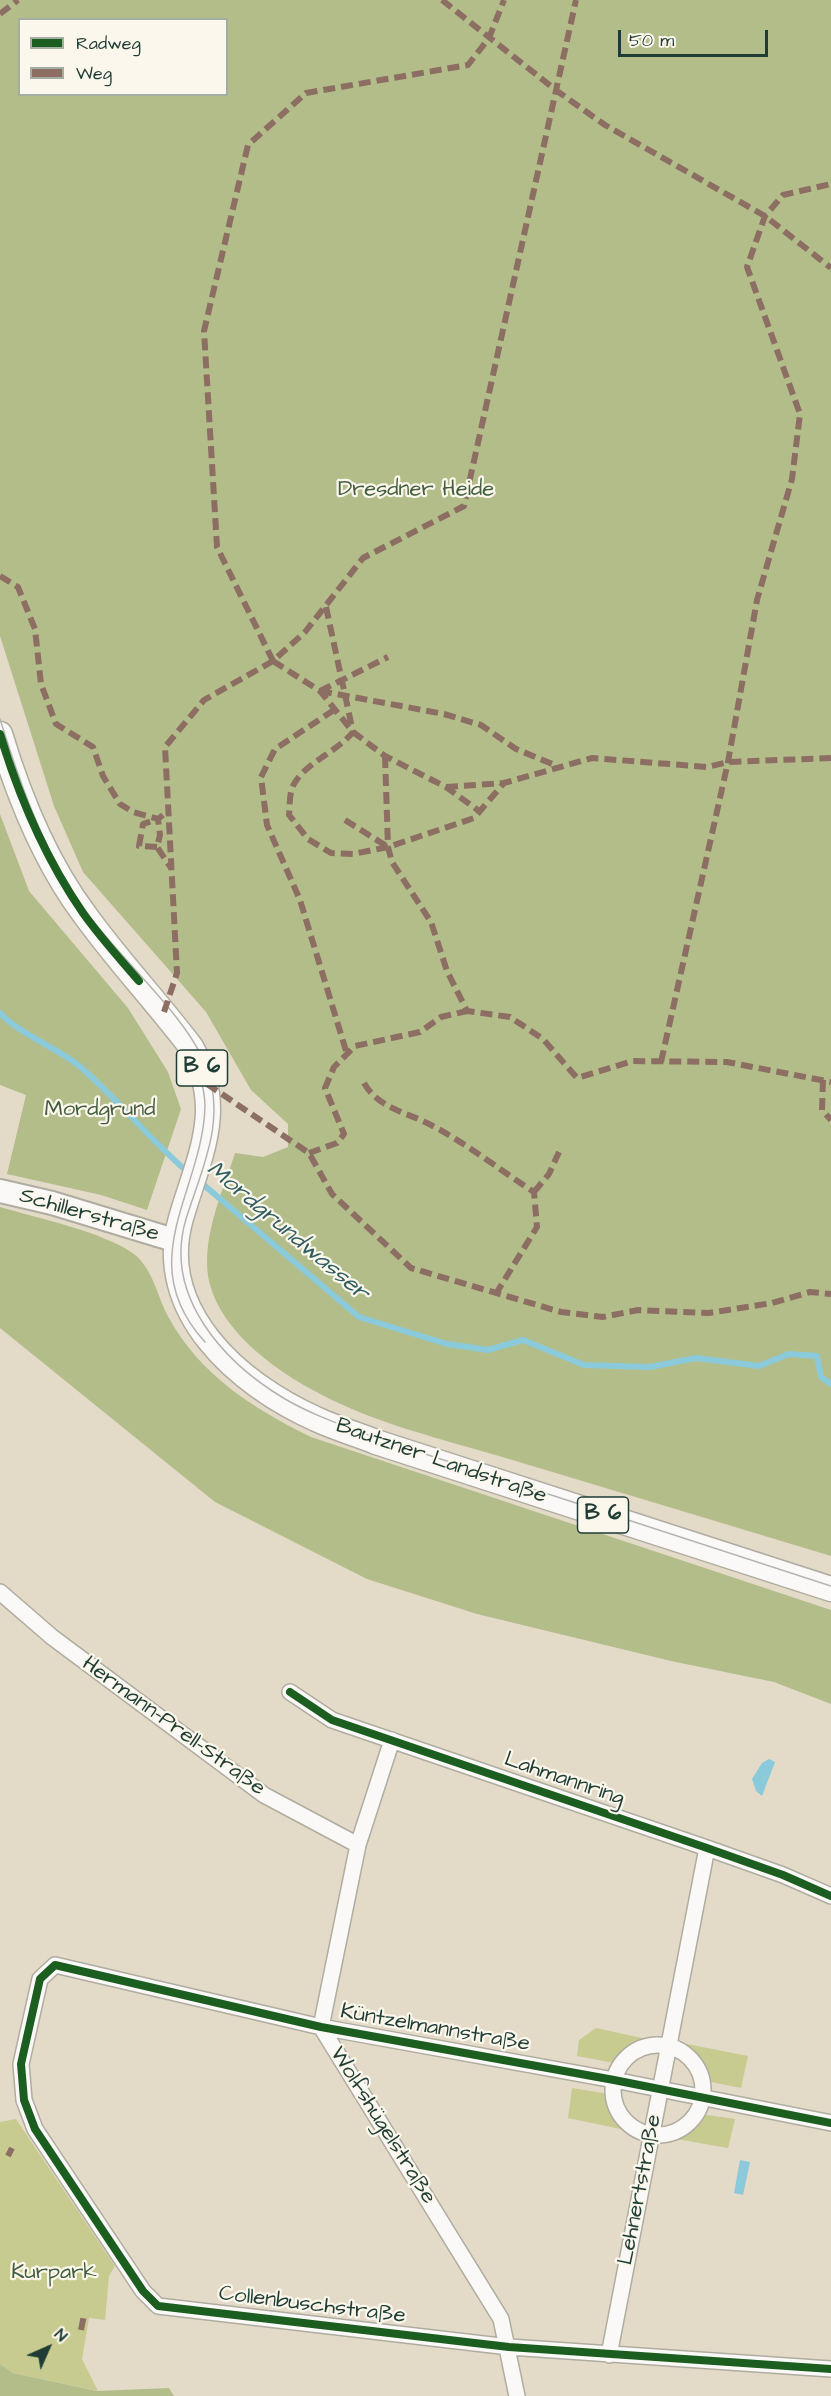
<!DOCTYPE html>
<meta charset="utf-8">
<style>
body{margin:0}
#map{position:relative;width:831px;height:2396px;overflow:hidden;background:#e3dac8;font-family:"Architects Daughter",sans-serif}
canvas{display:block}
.legend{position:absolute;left:18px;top:18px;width:210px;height:78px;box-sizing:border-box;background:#fbf7ec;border:2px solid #a3ada2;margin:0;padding:8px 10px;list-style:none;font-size:18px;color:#1f3d34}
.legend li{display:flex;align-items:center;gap:12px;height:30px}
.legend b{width:30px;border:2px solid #a3ada2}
.north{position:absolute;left:18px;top:2318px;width:60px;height:60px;-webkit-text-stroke:4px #fbf7ec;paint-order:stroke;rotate:45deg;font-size:16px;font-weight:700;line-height:24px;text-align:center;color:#1f3d34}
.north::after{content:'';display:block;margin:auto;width:21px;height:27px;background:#1f3d34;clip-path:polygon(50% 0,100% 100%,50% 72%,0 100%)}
.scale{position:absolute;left:618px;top:30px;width:150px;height:27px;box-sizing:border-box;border:3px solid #1f3d34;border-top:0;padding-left:8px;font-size:18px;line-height:21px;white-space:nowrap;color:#1f3d34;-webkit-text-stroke:4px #fbf7ec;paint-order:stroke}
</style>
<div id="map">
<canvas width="831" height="2396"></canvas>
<ul class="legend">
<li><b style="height:8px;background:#1b5e20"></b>Radweg</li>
<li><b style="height:8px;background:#8d6e63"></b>Weg</li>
</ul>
<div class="north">N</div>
<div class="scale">50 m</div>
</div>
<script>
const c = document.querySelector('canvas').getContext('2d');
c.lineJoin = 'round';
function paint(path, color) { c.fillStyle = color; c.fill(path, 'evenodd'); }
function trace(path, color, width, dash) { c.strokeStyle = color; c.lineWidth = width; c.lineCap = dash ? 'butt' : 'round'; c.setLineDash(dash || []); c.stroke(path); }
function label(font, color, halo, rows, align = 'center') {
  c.font = font + ' "Architects Daughter",sans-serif'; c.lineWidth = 4.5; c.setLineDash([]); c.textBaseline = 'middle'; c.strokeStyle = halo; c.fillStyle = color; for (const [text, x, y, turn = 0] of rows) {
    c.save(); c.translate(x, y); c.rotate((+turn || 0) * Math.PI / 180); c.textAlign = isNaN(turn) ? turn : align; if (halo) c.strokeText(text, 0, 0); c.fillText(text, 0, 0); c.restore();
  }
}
const green = new Path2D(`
 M596 2028 651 2040 626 2054 619 2064 577 2056 579 2040Z
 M687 2044 748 2056 741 2088 706 2081 698 2062 687 2049Z
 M572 2088 609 2094 611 2105 630 2131 568 2118Z
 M700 2114 735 2119 728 2148 671 2138 683 2132Z
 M16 2119 115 2266 109 2276 105 2320 89 2318 82 2359 98 2391 13 2373 0 2364V2122Z`);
const forest = new Path2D(`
 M0 0H831V1556C724 1524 617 1491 509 1459 443 1439 370 1423 309 1388 270 1366 223 1331 210 1285 199 1242 222 1194 235 1153L263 1157 288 1147V1124L251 1090 206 1012 83 872 54 806 0 636ZM20 20H226V94H20Z
 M0 814 29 891 128 1008 168 1072 181 1109 147 1210 101 1195 7 1174 26 1095 0 1085Z
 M0 1207C37 1218 104 1232 134 1254 154 1270 157 1297 169 1318 200 1375 254 1409 311 1437L831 1610V1704L774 1682 671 1661 477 1614 367 1579 215 1502 0 1328Z
 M0 2364 13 2373 97 2391 169 2388 174 2396H0Z`);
const water = new Path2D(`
 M769 1759 775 1762 762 1796 756 1791 752 1779 762 1763Z
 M740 2160 750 2162 743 2195 734 2193Z`);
const stream = new Path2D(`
 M0 1013C24 1038 59 1047 84 1070 121 1103 152 1142 190 1174
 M198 1180 359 1317 447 1344 488 1350 523 1340 584 1365 650 1367 696 1358 759 1366 789 1354 817 1356 821 1377 831 1384`);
const street = new Path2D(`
 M0 1592 52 1637 264 1795 358 1845
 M290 1692 332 1720 707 1848 783 1875 831 1896
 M392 1740 358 1845 321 2027 501 2319 517 2396
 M613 2090a45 45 0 1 1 90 0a45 45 0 1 1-90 0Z
 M831 2123 614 2080 321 2027 55 1965 40 1979 21 2064 24 2100 35 2129 143 2291 158 2306 509 2347 831 2369
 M609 2355 707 1848`);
const secondary = new Path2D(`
 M0 1191 52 1203 177 1241`);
const primary = new Path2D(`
 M0 734C19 797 45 862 85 915 118 961 157 1002 191 1047 226 1109 199 1156 181 1218 154 1311 239 1385 316 1419 335 1428 356 1434 376 1442L831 1589`);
const tram = new Path2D(`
 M0 719C21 787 45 855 87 913 120 959 186 1015 206 1066 227 1120 202 1168 186 1219 163 1296 223 1362 285 1399 314 1416 346 1426 376 1438L831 1586
 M199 1070C202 1082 205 1094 205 1106 203 1191 131 1261 205 1342`);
const quiet = new Path2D(`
 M442 0 557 91 605 125 765 216 831 268
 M0 14 18 0
 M0 576 18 587 35 629 41 684 56 724 93 747 103 776 120 804 133 812 158 819
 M326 607 353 732C337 752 303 764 293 786 289 794 290 807 289 815L308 839 331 853 353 854 388 847 474 818 504 783
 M273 661 217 547 204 331 248 145 306 93 468 65 489 38 504 0
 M273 661 320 691 353 732 385 756 446 787 479 811
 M320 691 444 714 481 725 516 749 557 766
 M320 691 388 657
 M334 710 275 749 261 777 267 825 300 900 347 1054
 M385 756 388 847 392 862 431 922 447 971 467 1011 510 1017 543 1039 577 1078 633 1061 727 1062 831 1082
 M446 787 504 783 592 758 707 767 728 762 831 758
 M163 815 158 819 160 835 157 847 171 868
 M345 820 388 847
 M157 847 139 846 143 824 158 819
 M164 1012 177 973 165 747 204 700 273 661 305 632 363 558 464 506 576 0
 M661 1062 728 762 757 600 792 479 800 414 747 267 765 216 783 195 831 184
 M823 1080 822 1110 831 1120
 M364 1083C378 1108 406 1112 429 1124 466 1143 500 1170 534 1192L537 1227 497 1292
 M207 1084 309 1153 332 1194 411 1268 561 1312 603 1317 638 1310 709 1313 772 1303 810 1292 831 1294
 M309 1153 337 1143 344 1134 325 1088 334 1067 355 1046 420 1032 441 1017 467 1011
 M534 1192 549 1174 559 1152
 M8 2156 12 2148
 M81 2330 84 2315`);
const cycleway = new Path2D(`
 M0 734C19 797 45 858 83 913 100 937 120 959 139 981
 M290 1692 332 1720 707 1848 783 1875 831 1896
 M831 2123 614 2080 321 2027 55 1965 40 1979 21 2064 24 2100 35 2129 143 2291 158 2306 509 2347 831 2369`);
const shields = [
 [202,1068,51],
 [603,1515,51]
];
const shieldNames = [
 ["B 6",202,1068],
 ["B 6",603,1515]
];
const parkNames = [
 ["Dresdner Heide",416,490],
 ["Mordgrund",100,1110],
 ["Kurpark",54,2273]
];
const streetNames = [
 ["Schillerstraße",89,1216,16],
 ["Bautzner Landstraße",441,1462,19],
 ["Hermann-Prell-Straße",173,1727,36],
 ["Lahmannring",564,1780,19],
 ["Küntzelmannstraße",435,2029,10],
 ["Wolfshügelstraße",382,2126,58],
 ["Lehnertstraße",641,2190,-79],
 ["Collenbuschstraße",312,2306,7]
];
const waterNames = [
 ["Mordgrundwasser",287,1232,40]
];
paint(green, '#c7cb8f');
paint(forest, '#b3bd8a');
paint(water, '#8acada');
trace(stream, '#8acada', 6);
trace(street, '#afaca0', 18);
trace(secondary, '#afaca0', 26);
trace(primary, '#afaca0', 27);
trace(street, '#fbf9f7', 15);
trace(secondary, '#fbf9f7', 22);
trace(primary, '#fbf9f7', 24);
trace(tram, '#b2b4b0', 1.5);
trace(quiet, '#8d6e63', 6, [12, 6]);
trace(cycleway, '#1b5e20', 8);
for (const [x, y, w] of shields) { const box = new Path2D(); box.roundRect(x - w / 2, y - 18, w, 36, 4.5); c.fillStyle = '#fbf7ec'; c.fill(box); trace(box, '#1f3d34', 1.5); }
label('bold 21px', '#1f3d34', null, shieldNames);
label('22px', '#435e3f', '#fbf7ec', parkNames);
label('22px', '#1f3d34', '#fbf7ec', streetNames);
label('italic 24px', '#305e60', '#fbf7ec', waterNames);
</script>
